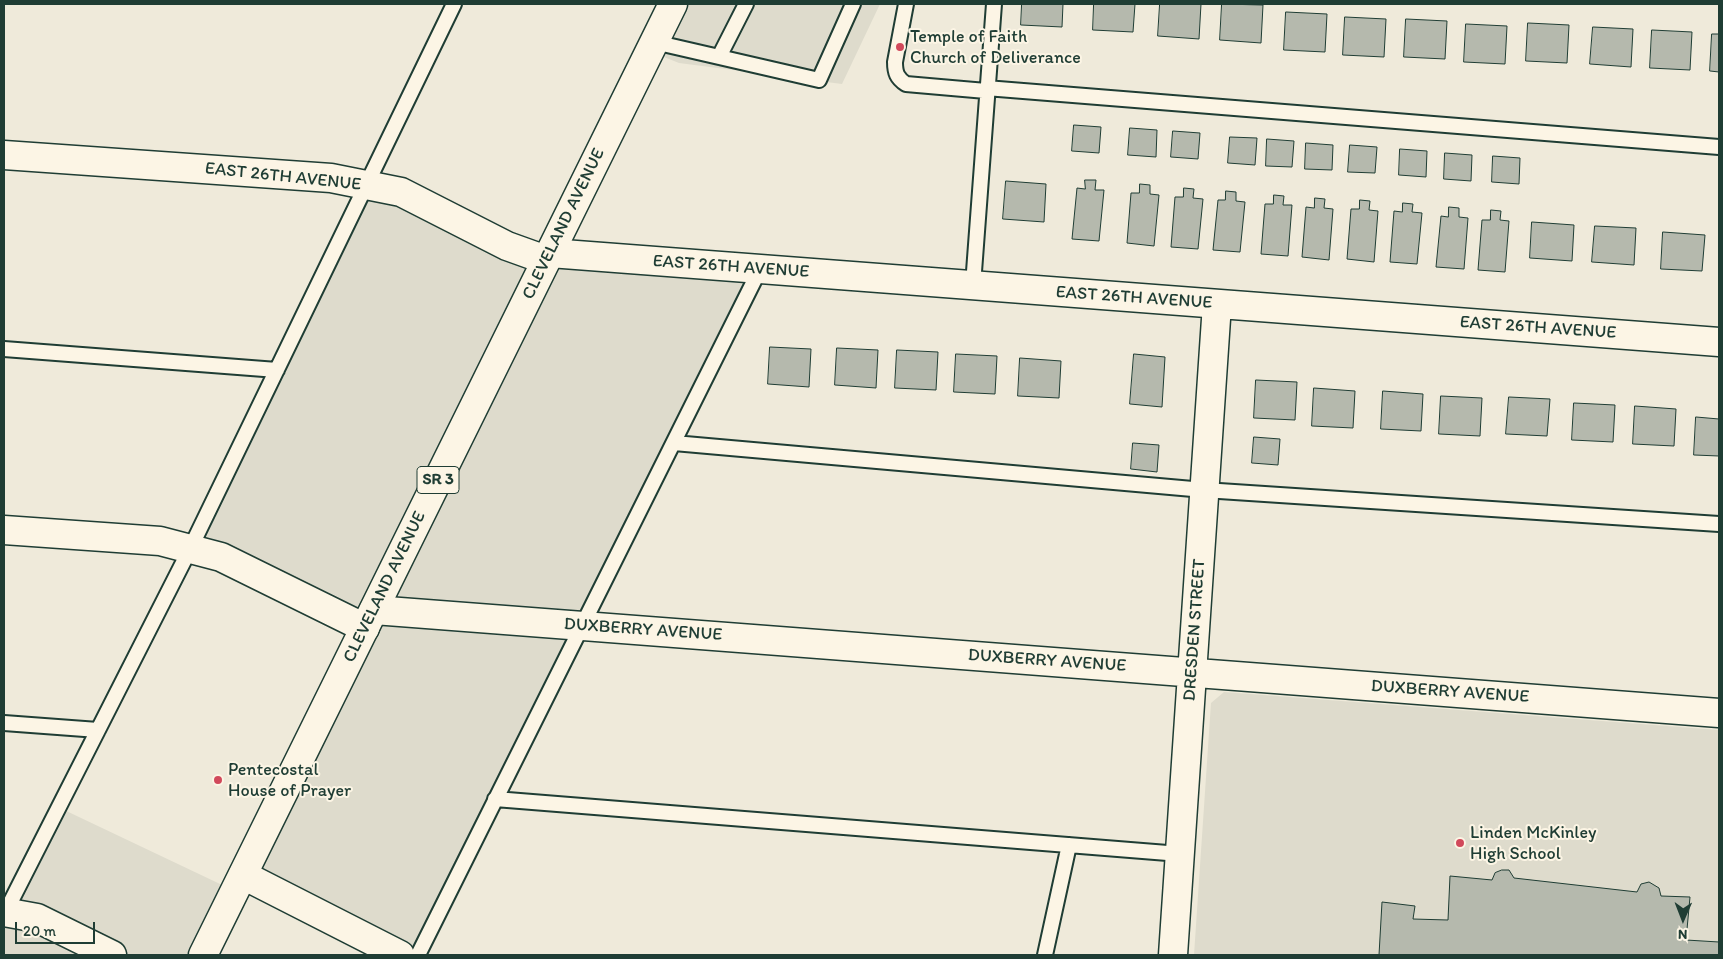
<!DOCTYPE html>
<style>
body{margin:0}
#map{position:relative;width:1723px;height:959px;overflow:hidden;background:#efeada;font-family:Itim,sans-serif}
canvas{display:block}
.frame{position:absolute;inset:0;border:5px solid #1f3d34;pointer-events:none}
.north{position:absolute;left:1658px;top:894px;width:50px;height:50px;-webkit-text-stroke:4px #fcf5e5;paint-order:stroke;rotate:181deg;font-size:14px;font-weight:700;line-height:20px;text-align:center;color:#1f3d34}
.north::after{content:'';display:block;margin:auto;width:18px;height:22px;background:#1f3d34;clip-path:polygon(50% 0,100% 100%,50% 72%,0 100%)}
.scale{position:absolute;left:15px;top:922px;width:80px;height:22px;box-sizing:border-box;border:2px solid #1f3d34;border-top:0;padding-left:6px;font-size:15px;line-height:18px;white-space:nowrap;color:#1f3d34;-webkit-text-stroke:4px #fcf5e5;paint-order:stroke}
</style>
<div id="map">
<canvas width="1723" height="959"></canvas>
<div class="frame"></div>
<div class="north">N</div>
<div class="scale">20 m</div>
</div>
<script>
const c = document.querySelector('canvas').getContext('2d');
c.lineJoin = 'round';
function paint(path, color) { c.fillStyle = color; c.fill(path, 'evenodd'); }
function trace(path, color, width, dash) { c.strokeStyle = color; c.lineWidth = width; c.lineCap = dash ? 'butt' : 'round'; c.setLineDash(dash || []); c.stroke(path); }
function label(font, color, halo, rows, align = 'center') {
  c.font = font + ' Itim,sans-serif'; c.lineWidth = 4; c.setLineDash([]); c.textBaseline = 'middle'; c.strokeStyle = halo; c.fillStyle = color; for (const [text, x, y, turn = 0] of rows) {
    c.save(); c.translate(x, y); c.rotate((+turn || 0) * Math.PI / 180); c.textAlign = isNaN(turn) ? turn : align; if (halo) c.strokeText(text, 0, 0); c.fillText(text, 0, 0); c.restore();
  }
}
const built = new Path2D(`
 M673 4H880L842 84 679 63 649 51Z
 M367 185 549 266 768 259 425 955H392L245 879 365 631 189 548Z
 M1224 692 1719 730V955H1194L1211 703Z
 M60 808 239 893 207 955H4V921Z`);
const building = new Path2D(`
 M1022 4H1063L1062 27 1021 25Z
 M1094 4H1135L1133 32 1093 30Z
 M1160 4H1201L1199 39 1158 36Z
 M1222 4 1263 5 1261 43 1220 40Z
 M1286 12 1327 14 1325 52 1284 50Z
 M1345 17 1386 19 1384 57 1343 55Z
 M1406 19 1447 21 1445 59 1404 57Z
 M1528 23 1569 25 1567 63 1526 61Z
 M1466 24 1507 26 1505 64 1464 62Z
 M1593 27 1633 29 1631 67 1590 64Z
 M1652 30 1692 32 1690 70 1650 68Z
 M1712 34H1719V72L1710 71Z
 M1074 125 1101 127 1099 153 1072 151Z
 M1130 128 1157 130 1156 157 1128 155Z
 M1173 131 1200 133 1198 159 1171 157Z
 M1230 137 1257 138 1255 165 1228 163Z
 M1267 139 1294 141 1292 167 1266 166Z
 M1306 143 1333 145 1332 170 1305 169Z
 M1350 145 1377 147 1375 173 1348 172Z
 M1400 149 1427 151 1426 177 1399 175Z
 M1445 153 1472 155 1471 181 1444 179Z
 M1493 156 1520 158 1519 184 1492 182Z
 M1085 180H1096L1095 190H1104L1099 241 1072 239 1077 188 1085 189Z
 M1006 181 1046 184 1044 222 1003 219Z
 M1140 184 1150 185V194L1159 195 1154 246 1127 243 1131 193H1139Z
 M1184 188 1194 189 1193 198 1203 199 1198 249 1171 247 1175 197H1183Z
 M1226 191 1236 192V201L1245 202 1240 252 1213 250 1218 200H1225Z
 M1274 195 1284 196 1283 205H1292L1288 256 1261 254 1265 204H1273Z
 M1315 198 1325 199 1324 208 1333 209 1329 260 1302 257 1306 207 1314 208Z
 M1360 200 1370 201 1369 210 1378 211 1374 262 1347 259 1351 209H1359Z
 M1403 203 1413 204 1412 212 1422 213 1417 264 1390 262 1394 211 1402 212Z
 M1449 207 1459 208V217L1468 218 1464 269 1436 267 1441 216 1448 217Z
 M1491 210 1501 211 1500 220 1509 221 1505 272 1478 270 1482 220H1490Z
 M1532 222 1574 225 1572 261 1530 258Z
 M1595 226 1636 228 1634 265 1592 262Z
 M1663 232 1705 235 1702 271 1661 269Z
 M770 347 811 349 809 387 768 384Z
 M837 348 878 350 876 388 835 385Z
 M897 350 938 352 936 390 895 388Z
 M956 354 997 356 995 394 954 392Z
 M1134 354 1165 357 1162 407 1130 404Z
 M1020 358 1061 361 1059 398 1018 396Z
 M1256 380 1297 382 1295 420 1254 418Z
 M1314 388 1355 391 1353 428 1312 426Z
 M1383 391 1423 394 1421 431 1381 429Z
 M1441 396 1482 398 1480 436 1439 434Z
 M1509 397 1550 399 1547 436 1506 434Z
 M1574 403 1615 405 1613 442 1572 440Z
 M1635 406 1676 409 1674 446 1633 444Z
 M1696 417 1719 419V456L1694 455Z
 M1254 437 1280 439 1278 465 1252 463Z
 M1133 443 1159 445 1157 472 1131 469Z
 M1502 870H1509L1514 878 1637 892 1641 884 1649 882 1659 888 1661 896 1690 897 1686 940 1719 942V955H1379L1382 902 1415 906 1413 919 1448 920 1450 876 1492 880 1495 873Z`);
const service = new Path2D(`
 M906 4 895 62C895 73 897 78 906 84L986 91
 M654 42 819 80 853 4
 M719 57 746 4
 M986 88 1719 147
 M973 285 994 4
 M4 349 277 370
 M674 443 1204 490 1719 524
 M4 723 98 730
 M495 799 1180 854
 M4 915 190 549 454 4
 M418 955 760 269
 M1045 955 1069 845`);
const minor = new Path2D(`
 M4 155 331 178 401 192 507 246 546 260
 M550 253 1719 342
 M4 530 160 541 221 557 365 628
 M374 610 1719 713
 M243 875 400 955
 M4 912 37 918 112 955
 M1173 955 1217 304`);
const primary = new Path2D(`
 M203 955 673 4`);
const markers = [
 [900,47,5,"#d1495b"],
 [218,780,5,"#d1495b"],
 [1460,843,5,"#d1495b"]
];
const shields = [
 [438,480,42]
];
const shieldNames = [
 ["SR 3",438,480]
];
const poiNames = [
 ["Temple of Faith",910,37],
 ["Church of Deliverance",910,58],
 ["Pentecostal",228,770],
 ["House of Prayer",228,791],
 ["Linden McKinley",1470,833],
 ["High School",1470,854]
];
const streetNames = [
 ["EAST 26TH AVENUE",283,177,6],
 ["CLEVELAND AVENUE",564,224,-64],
 ["EAST 26TH AVENUE",731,267,4],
 ["EAST 26TH AVENUE",1134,298,4],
 ["EAST 26TH AVENUE",1538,328,4],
 ["CLEVELAND AVENUE",385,587,-64],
 ["DUXBERRY AVENUE",643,630,4],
 ["DRESDEN STREET",1195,630,-86],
 ["DUXBERRY AVENUE",1047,661,4],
 ["DUXBERRY AVENUE",1450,692,4]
];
paint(built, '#dedbcc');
paint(building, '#b5b9ad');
trace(building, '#1f3d34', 1);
trace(service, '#1f3d34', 18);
trace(minor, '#1f3d34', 31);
trace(primary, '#1f3d34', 31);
trace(service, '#fcf5e5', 14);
trace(minor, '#fcf5e5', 28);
trace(primary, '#fcf5e5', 28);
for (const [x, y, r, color] of markers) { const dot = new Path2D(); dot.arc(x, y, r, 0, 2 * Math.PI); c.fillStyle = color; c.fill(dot); trace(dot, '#fcf5e5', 2); }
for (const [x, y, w] of shields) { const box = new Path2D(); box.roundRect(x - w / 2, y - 13.5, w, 27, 4); c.fillStyle = '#fcf5e5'; c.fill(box); trace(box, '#1f3d34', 1); }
label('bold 16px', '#1f3d34', null, shieldNames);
label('18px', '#1f3d34', '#fcf5e5', poiNames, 'left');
label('18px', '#1f3d34', '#fcf5e5', streetNames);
</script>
